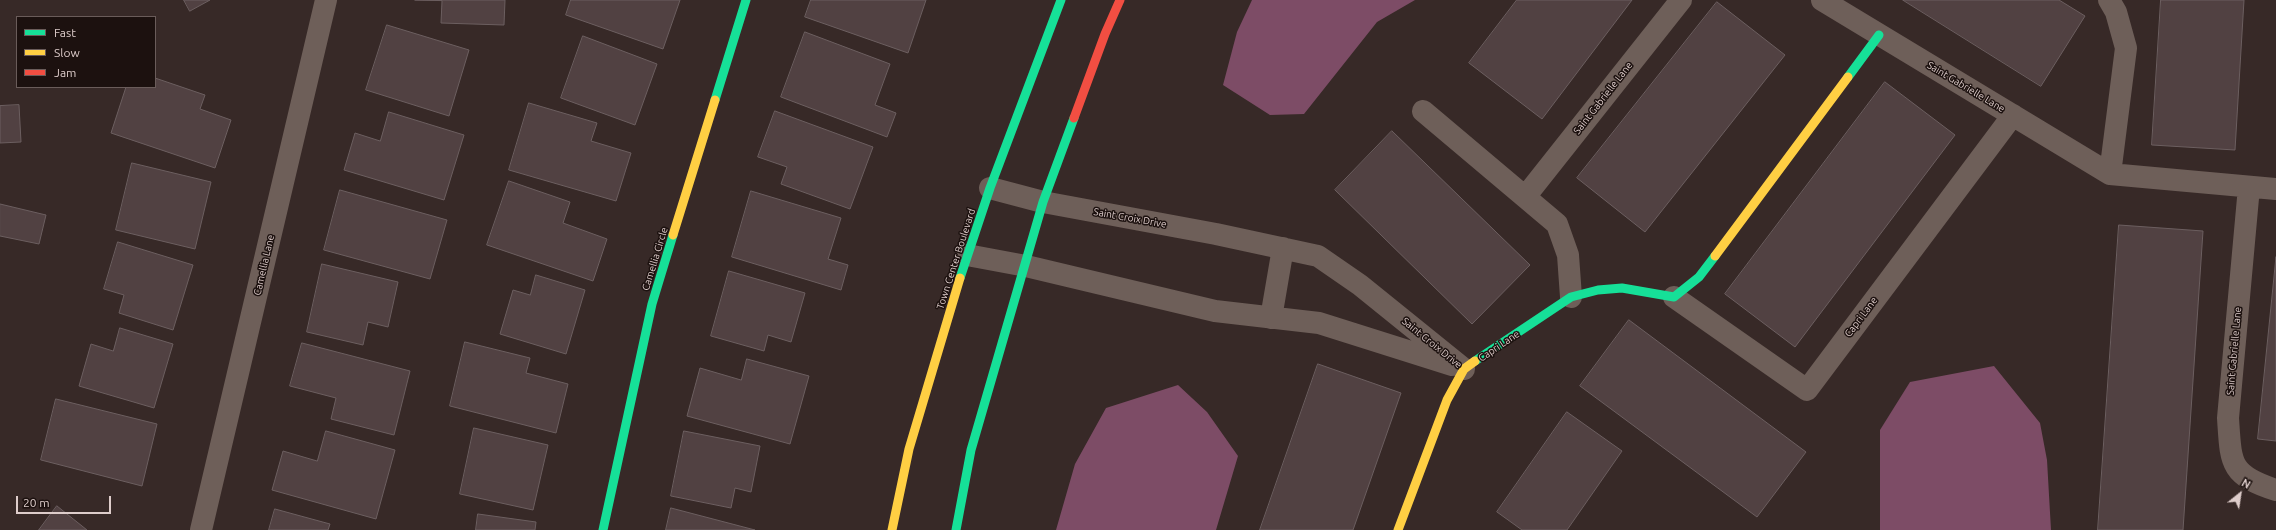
<!DOCTYPE html>
<style>
body{margin:0}
#map{position:relative;width:2276px;height:530px;overflow:hidden;background:#372927;font-family:Ubuntu,sans-serif}
canvas{display:block}
.legend{position:absolute;left:16px;top:16px;width:140px;height:72px;box-sizing:border-box;background:#1c110f;border:1px solid #6a5c5a;margin:0;padding:5px 7px;list-style:none;font-size:12px;color:#decdcb}
.legend li{display:flex;align-items:center;gap:8px;height:20px}
.legend b{width:20px;border:1px solid #6a5c5a}
.north{position:absolute;left:2220px;top:474px;width:40px;height:40px;-webkit-text-stroke:3px #1c110f;paint-order:stroke;rotate:30deg;font-size:11px;font-weight:700;line-height:16px;text-align:center;color:#decdcb}
.north::after{content:'';display:block;margin:auto;width:14px;height:18px;background:#decdcb;clip-path:polygon(50% 0,100% 100%,50% 72%,0 100%)}
.scale{position:absolute;left:16px;top:496px;width:95px;height:18px;box-sizing:border-box;border:2px solid #decdcb;border-top:0;padding-left:5px;font-size:12px;line-height:14px;white-space:nowrap;color:#decdcb;-webkit-text-stroke:3px #1c110f;paint-order:stroke}
</style>
<div id="map">
<canvas width="2276" height="530"></canvas>
<ul class="legend">
<li><b style="height:5px;background:#16e098"></b>Fast</li>
<li><b style="height:5px;background:#ffcf43"></b>Slow</li>
<li><b style="height:5px;background:#f24e42"></b>Jam</li>
</ul>
<div class="north">N</div>
<div class="scale">20 m</div>
</div>
<script>
const c = document.querySelector('canvas').getContext('2d');
c.lineJoin = 'round';
function paint(path, color) { c.fillStyle = color; c.fill(path, 'evenodd'); }
function trace(path, color, width, dash) { c.strokeStyle = color; c.lineWidth = width; c.lineCap = dash ? 'butt' : 'round'; c.setLineDash(dash || []); c.stroke(path); }
function label(font, color, halo, rows, align = 'center') {
  c.font = font + ' Ubuntu,sans-serif'; c.lineWidth = 3; c.setLineDash([]); c.textBaseline = 'middle'; c.strokeStyle = halo; c.fillStyle = color; for (const [text, x, y, turn = 0] of rows) {
    c.save(); c.translate(x, y); c.rotate((+turn || 0) * Math.PI / 180); c.textAlign = isNaN(turn) ? turn : align; if (halo) c.strokeText(text, 0, 0); c.fillText(text, 0, 0); c.restore();
  }
}
const water = new Path2D(`
 M1252 0H1415L1377 22 1304 114 1270 115 1223 85 1237 32Z
 M1994 366 2040 423 2047 460 2051 530H1880V430L1910 382Z
 M1178 385 1207 412 1238 456 1216 530H1056L1075 464 1106 408Z`);
const building = new Path2D(`
 M184 0H210L190 11Z
 M415 0H505L504 25 441 23 442 1Z
 M571 0H680L663 49 566 15Z
 M811 0H926L908 53 805 17Z
 M1517 0H1632L1542 119 1469 63Z
 M1903 0H2059L2085 16 2041 86Z
 M2161 0H2244L2235 150 2152 145Z
 M1717 2 1785 55 1645 232 1577 178Z
 M387 25 469 50 449 116 366 90Z
 M805 32 890 64 875 105 896 113 887 137 781 97Z
 M583 36 657 64 635 125 561 98Z
 M155 78 205 95 200 109 231 120 215 168 111 133 126 87H155Z
 M1885 82 1955 135 1795 347 1725 294Z
 M529 103 597 123 591 141 631 153 616 201 509 170Z
 M19 105 21 142 0 143V106Z
 M775 111 873 147 850 209 781 184 787 167 758 157Z
 M389 112 464 135 444 200 344 170 355 133 380 141Z
 M1392 131 1530 265 1472 324 1335 190Z
 M132 163 211 182 195 249 116 230Z
 M509 181 570 202 563 223 607 239 593 281 487 245Z
 M340 190 447 220 430 279 324 250Z
 M751 191 841 218 828 259 848 265 841 290 732 257Z
 M0 204 46 215 39 244 0 236Z
 M2119 225 2203 231 2183 530H2098Z
 M118 242 193 265 173 330 119 313 124 295 104 289Z
 M2276 257V441L2258 439Z
 M322 264 398 282 388 327 368 322 363 345 307 332Z
 M729 271 805 293 791 342 768 335 764 351 711 336Z
 M536 275 585 290 566 354 500 334 513 290 530 295Z
 M1629 320 1806 452 1757 517 1580 386Z
 M120 328 173 344 154 408 79 386 91 344 113 351Z
 M465 342 530 358 526 373 568 384 556 433 450 406Z
 M302 343 410 371 394 435 331 419 336 398 290 386Z
 M747 359 809 376 790 444 687 416 700 368 741 380Z
 M1318 364 1401 393 1353 530H1260Z
 M56 399 157 424 142 486 41 460Z
 M1567 412 1622 451 1567 530H1522L1497 512Z
 M474 428 548 445 533 510 460 494Z
 M326 431 395 450 376 519 272 490 283 451 317 461Z
 M684 431 760 446 751 492 735 488 731 508 671 496Z
 M57 506 87 530H39Z
 M671 508 755 530H666Z
 M275 509 330 524 328 530H269Z
 M478 514 536 522 535 530H476Z`);
const street = new Path2D(`
 M1822 0 2110 174 2276 189
 M2109 0 2116 12 2126 48 2110 174
 M1423 111 1557 224 1568 255 1571 297
 M2249 187 2228 418C2231 463 2229 475 2276 490
 M990 188 1043 202 1216 234 1318 256 1360 285 1464 369
 M1525 197 1681 0
 M967 255 1026 266 1215 311 1319 323 1452 365
 M1674 297 1807 390 2013 115
 M1271 318 1283 248
 M201 530 326 0`);
const fast = new Path2D(`
 M1848 77 1879 35
 M715 100 746 0
 M960 278 990 188 1061 0
 M1475 361 1571 297 1598 290 1622 288 1674 297 1699 277 1715 256
 M603 530 652 304 673 235
 M956 530 971 450 1043 202 1074 118`);
const slow = new Path2D(`
 M673 235 715 100
 M1715 256 1848 77
 M892 530 909 449 960 278
 M1398 530 1447 400 1464 369 1475 361`);
const jam = new Path2D(`
 M1074 118 1105 34 1120 0`);
const streetNames = [
 ["Saint Gabrielle Lane",1966,87,31],
 ["Saint Gabrielle Lane",1603,98,-52],
 ["Saint Croix Drive",1130,218,10],
 ["Camellia Circle",655,259,-73],
 ["Town Center Boulevard",956,259,-72],
 ["Camellia Lane",264,265,-77],
 ["Capri Lane",1861,317,-53],
 ["Saint Croix Drive",1432,343,39],
 ["Capri Lane",1499,346,-34],
 ["Saint Gabrielle Lane",2234,351,-85]
];
paint(water, '#7d4c66');
paint(building, '#514142');
trace(building, '#6c5f60', 1);
trace(street, '#6e5f59', 22);
trace(fast, '#16e098', 9);
trace(slow, '#ffcf43', 9);
trace(jam, '#f24e42', 9);
label('10px', '#decdcb', '#1c110f', streetNames);
</script>
